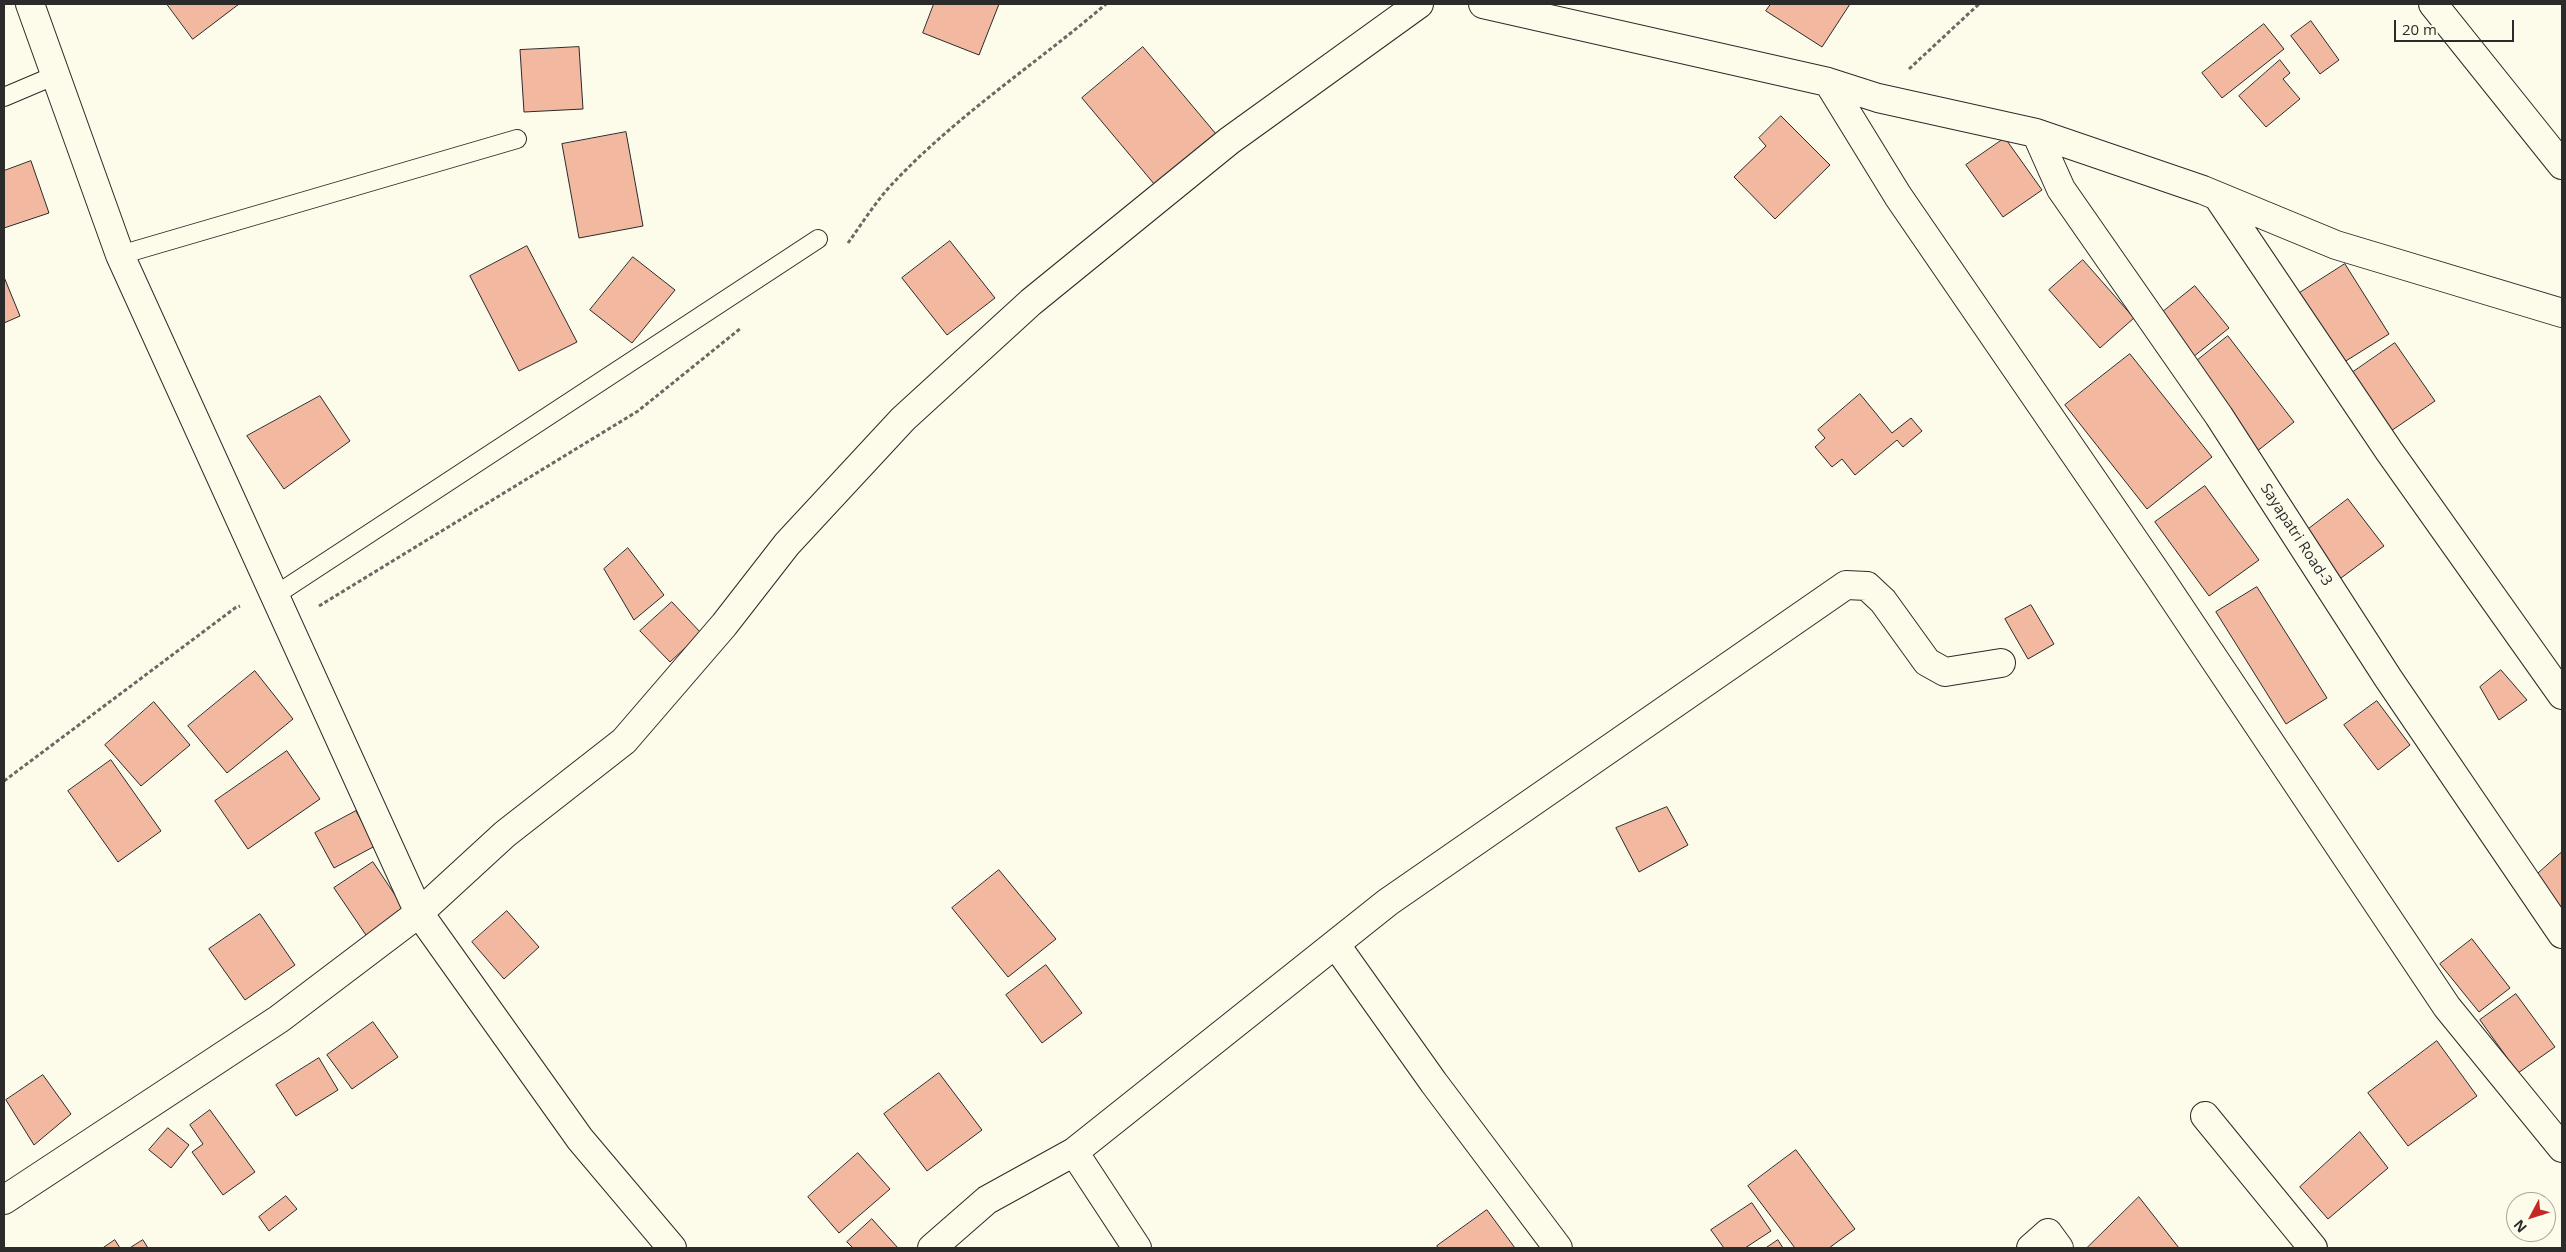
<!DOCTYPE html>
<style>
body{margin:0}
#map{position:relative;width:2566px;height:1252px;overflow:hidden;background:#fdfbea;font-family:"Open Sans",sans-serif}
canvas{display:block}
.frame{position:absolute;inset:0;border:5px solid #2b2b2b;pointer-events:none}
.north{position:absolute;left:2506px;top:1192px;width:50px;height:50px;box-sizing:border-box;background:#fdfbea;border:1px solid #a9a89e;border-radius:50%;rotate:230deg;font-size:14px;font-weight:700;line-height:20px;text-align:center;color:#2b2b2b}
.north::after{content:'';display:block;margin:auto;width:18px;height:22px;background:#c62828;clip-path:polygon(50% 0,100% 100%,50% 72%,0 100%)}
.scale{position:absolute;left:2394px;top:20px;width:120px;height:22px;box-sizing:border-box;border:2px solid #2b2b2b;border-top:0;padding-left:6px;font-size:15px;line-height:18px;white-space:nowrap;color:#2b2b2b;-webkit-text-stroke:4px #fdfbea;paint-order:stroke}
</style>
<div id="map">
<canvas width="2566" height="1252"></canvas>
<div class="frame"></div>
<div class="north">N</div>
<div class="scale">20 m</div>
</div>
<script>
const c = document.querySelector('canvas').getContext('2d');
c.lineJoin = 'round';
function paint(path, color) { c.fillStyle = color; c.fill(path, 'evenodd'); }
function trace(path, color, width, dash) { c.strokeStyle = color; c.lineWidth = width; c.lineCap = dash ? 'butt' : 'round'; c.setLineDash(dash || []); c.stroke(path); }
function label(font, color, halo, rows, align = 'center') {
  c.font = font + ' "Open Sans",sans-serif'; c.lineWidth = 4; c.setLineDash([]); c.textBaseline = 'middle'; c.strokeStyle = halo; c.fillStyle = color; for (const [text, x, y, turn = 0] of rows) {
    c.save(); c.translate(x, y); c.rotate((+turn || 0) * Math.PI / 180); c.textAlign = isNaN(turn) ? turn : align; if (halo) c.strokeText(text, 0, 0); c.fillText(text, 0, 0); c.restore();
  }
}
const building = new Path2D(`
 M167 4H239L193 39Z
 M934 4H999L979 55 923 33Z
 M1771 4H1850L1822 47 1766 11Z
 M2311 21 2339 60 2320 74 2291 36Z
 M2264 24 2284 49 2222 98 2202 73Z
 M579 47 583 109 524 112 520 50Z
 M1143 47 1216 134 1155 185 1082 98Z
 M2280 60 2290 73 2283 79 2300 99 2266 127 2239 96Z
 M1781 116 1830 165 1775 219 1734 177 1766 146 1759 138Z
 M626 132 643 226 579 238 562 144Z
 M2005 138 2042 190 2003 217 1966 165Z
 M31 161 49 213 4 228V171Z
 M950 241 995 298 947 335 902 278Z
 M527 246 577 342 519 371 470 276Z
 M633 257 675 290 632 343 590 310Z
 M2083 260 2134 318 2100 348 2049 290Z
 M2345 264 2389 334 2341 364 2298 294Z
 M4 277 20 316 4 323Z
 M2195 286 2229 328 2193 357 2159 315Z
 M2228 336 2294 422 2256 452 2189 367Z
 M2395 343 2435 401 2385 435 2346 377Z
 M2130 354 2212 457 2147 509 2065 405Z
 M1860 394 1892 433 1911 418 1922 431 1903 447 1897 440 1855 475 1842 459 1832 467 1815 447 1825 438 1818 430Z
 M320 396 350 441 284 489 247 436Z
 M2205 486 2259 560 2209 596 2155 522Z
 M2348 499 2384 546 2337 581 2302 534Z
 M628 548 664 595 634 620 604 569Z
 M2257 587 2327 698 2286 724 2216 612Z
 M672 602 701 633 670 662 640 631Z
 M2031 605 2054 644 2028 659 2005 619Z
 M2501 670 2527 700 2499 720 2480 687Z
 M255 671 293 719 227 773 188 726Z
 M2377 701 2410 745 2378 770 2344 725Z
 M154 702 190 745 141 786 105 745Z
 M287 751 320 799 248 849 215 801Z
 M111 760 161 831 118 862 68 791Z
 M1667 807 1688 845 1639 872 1616 828Z
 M356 811 375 846 334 868 315 833Z
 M2562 852V909L2561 910 2533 878Z
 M373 862 407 913 368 938 334 888Z
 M999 870 1056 939 1008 977 952 908Z
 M507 911 539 947 504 979 472 942Z
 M260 914 295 965 245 1000 209 949Z
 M2472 939 2510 988 2479 1012 2440 964Z
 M1046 965 1082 1013 1042 1043 1006 995Z
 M2516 994 2555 1047 2518 1073 2480 1020Z
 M373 1022 398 1057 352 1089 327 1055Z
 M2437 1041 2477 1096 2408 1146 2368 1093Z
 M319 1058 338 1090 296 1116 276 1085Z
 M939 1073 982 1130 927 1171 884 1114Z
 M43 1075 71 1114 34 1145 6 1100Z
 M210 1110 255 1172 223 1195 192 1152 203 1144 190 1125Z
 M168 1128 189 1145 171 1168 149 1150Z
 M2360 1132 2388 1168 2328 1219 2300 1187Z
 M1796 1150 1855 1229 1829 1248H1795L1748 1186Z
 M858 1153 890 1189 839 1233 808 1197Z
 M286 1196 297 1209 269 1231 259 1217Z
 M2139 1197 2179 1248H2087Z
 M1752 1203 1771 1231 1745 1248H1724L1711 1230Z
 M1487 1210 1515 1248H1438L1437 1246Z
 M872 1219 898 1248H853L847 1242Z
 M115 1240 120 1248H103Z
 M143 1240 148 1248H130Z
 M1778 1240 1783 1248H1766Z`);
const path = new Path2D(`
 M1909 69 1979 4
 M848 243C863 222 878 198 896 180 960 113 1037 63 1106 4
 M319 606 638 411 741 328
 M4 781 235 608 240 606`);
const service = new Path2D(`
 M4 97 56 75
 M120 255 517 139
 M274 596 818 239`);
const minor = new Path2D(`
 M30 4 120 255 419 913 580 1139 672 1248
 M1483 4 1828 82 1878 98 2036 133 2203 190 2336 245 2562 313
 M2433 4 2562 165
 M1828 82 1898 196 2160 578 2447 1007 2562 1148
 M2036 133 2061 189 2219 416 2388 678 2562 934
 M2218 197 2389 451 2562 695
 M1336 945 1434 1083 1558 1248
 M2205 1116 2313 1248
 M1074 1152 1388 902 1846 585 1867 586 1883 601 1927 662 1945 672 2001 663
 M4 1200 279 1019 419 913 505 834 624 741 724 625 787 544 903 419 1031 302 1229 141 1419 4
 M932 1248 987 1200 1074 1152 1137 1248
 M2031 1248 2048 1233 2059 1248`);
const streetNames = [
 ["Sayapatri Road-3",2296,535,57]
];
paint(building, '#f2b8a0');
trace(building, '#2b2b2b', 1);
trace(service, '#2b2b2b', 20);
trace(minor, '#2b2b2b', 30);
trace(path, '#6a6964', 3, [4, 2.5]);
trace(service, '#fdfbea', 18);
trace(minor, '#fdfbea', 28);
label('15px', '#2b2b2b', '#fdfbea', streetNames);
</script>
